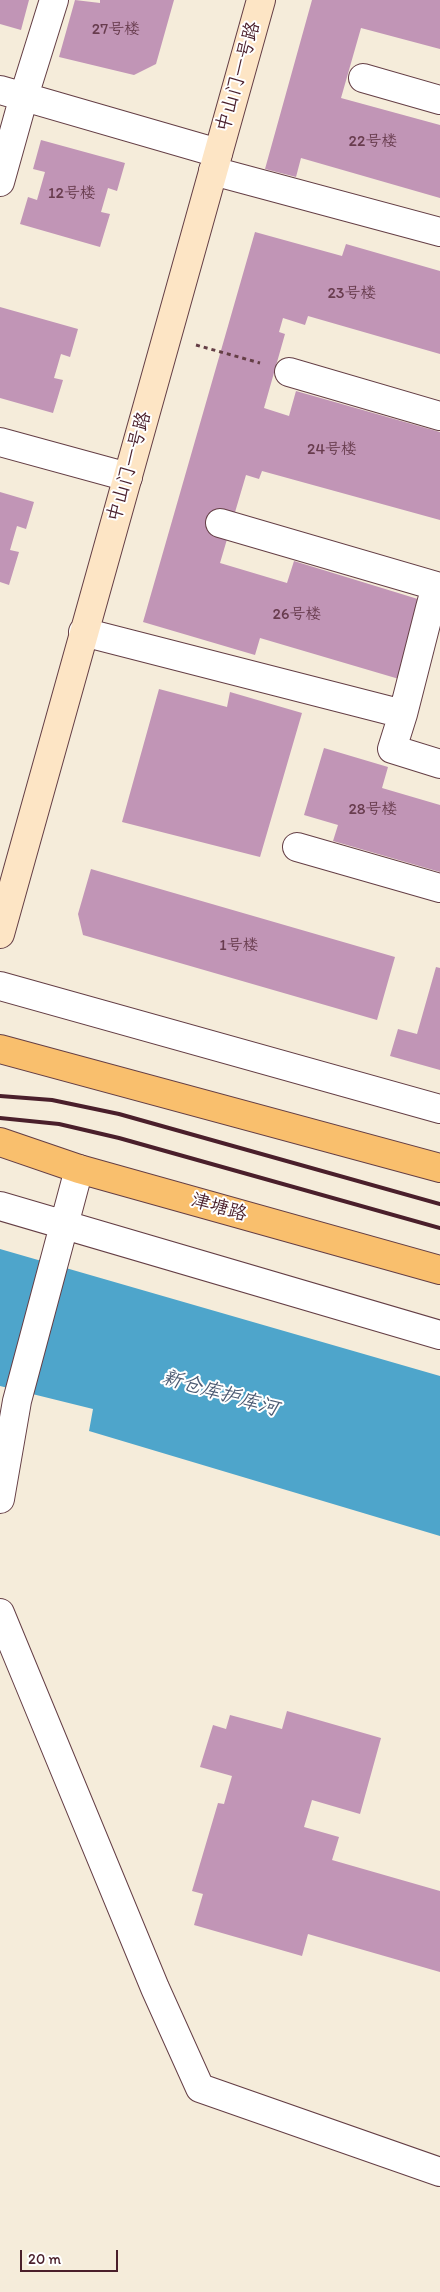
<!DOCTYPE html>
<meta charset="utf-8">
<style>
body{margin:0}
#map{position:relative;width:440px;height:2292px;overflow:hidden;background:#f5ecda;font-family:Itim,sans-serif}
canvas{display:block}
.scale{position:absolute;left:20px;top:2250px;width:98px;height:22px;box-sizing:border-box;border:2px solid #4a1f2b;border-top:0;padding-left:6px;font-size:15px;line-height:18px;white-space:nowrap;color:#4a1f2b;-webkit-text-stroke:4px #fff;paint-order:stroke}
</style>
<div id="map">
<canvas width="440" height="2292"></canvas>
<div class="scale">20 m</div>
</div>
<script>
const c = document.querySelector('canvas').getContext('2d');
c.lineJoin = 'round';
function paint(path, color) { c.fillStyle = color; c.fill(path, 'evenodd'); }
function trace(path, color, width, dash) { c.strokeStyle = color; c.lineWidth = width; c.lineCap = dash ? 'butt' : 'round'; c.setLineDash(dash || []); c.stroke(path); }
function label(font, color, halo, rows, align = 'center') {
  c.font = font + ' Itim,"LXGW WenKai TC",sans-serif'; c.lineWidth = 4; c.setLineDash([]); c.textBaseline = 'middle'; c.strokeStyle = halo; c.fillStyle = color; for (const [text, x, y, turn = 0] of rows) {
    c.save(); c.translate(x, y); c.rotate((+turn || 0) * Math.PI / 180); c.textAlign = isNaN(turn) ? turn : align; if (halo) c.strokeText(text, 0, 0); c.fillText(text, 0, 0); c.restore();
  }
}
const water = new Path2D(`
 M0 1249 440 1376V1536L89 1431 93 1409 0 1386Z`);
const building = new Path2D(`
 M0 0H29L21 30 0 24Z
 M75 0 100 3V0H174L156 64 134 75 59 57Z
 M312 0H440V49L361 28 341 98 440 125V198L301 158 296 177 265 169Z
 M41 140 125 163 117 191 108 188 101 212 110 214 100 247 20 224 28 197 37 200 45 172 33 169Z
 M255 232 342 256 346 244 440 271V354L308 316 305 325 283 318 279 332 285 334 264 408 289 416 296 391 440 432V520L262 471 259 479 246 475 220 563 287 583 294 561 421 600 399 679 260 638 255 655 143 622Z
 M0 307 78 329 70 357 61 354 54 378 63 380 53 413 0 398Z
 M0 492 34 502 26 529 17 526 10 550 19 552 9 585 0 582Z
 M159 689 227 707 230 692 302 713 260 857 122 822Z
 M324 748 388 767 382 788 440 805V872L333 841 338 825 304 815Z
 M91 869 395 957 377 1020 83 935 78 914Z
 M436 967 440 968V1070L390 1056 398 1029 417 1034Z
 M287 1711 381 1738 360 1814 312 1800 304 1827 339 1837 332 1860 440 1891V1972L308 1934 302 1956 194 1925 203 1894 192 1891 218 1803 224 1804 232 1776 200 1767 213 1725 226 1729 230 1715 282 1729Z`);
const path = new Path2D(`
 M196 345 260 363`);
const street = new Path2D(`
 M363 78 440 100
 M0 90 218 153
 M213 171 440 232
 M0 182 24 96 54 0
 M289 372 440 416
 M0 442 128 477
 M220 523 436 586 430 608 440 611
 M83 632 403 714 392 749 440 764
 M403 714 430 608
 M297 847 440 888
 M0 986 440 1109
 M0 1206 440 1335
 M0 1499 17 1401 79 1169
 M0 1613 155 1988 200 2088 440 2172`);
const secondary = new Path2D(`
 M0 934 261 0`);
const primary = new Path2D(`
 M0 1049 440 1168
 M0 1142 79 1169 440 1270`);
const rail = new Path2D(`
 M0 1096 52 1100 119 1114 440 1204
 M0 1118 59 1124 119 1138 440 1228`);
const numberNames = [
 ["27号楼",116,30],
 ["22号楼",373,142],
 ["12号楼",72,194],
 ["23号楼",352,294],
 ["24号楼",332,450],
 ["26号楼",297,615],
 ["28号楼",373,810],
 ["1号楼",239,946]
];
const streetNames = [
 ["中山门一号路",239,77,-74],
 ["中山门一号路",130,467,-74],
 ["津塘路",219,1208,16]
];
const waterNames = [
 ["新仓库护库河",220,1394,16]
];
paint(water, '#4ea5cb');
paint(building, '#c195b6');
trace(street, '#643e45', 30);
trace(secondary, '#643e45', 30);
trace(primary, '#643e45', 30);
trace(path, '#643e45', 3, [4, 4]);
trace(street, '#fff', 28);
trace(secondary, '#fde5c5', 28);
trace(primary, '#f9bf6d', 28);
trace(rail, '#4a1f2b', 4);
label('16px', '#683c4e', null, numberNames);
label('19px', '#4a1f2b', '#fff', streetNames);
label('italic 20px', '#4c5b73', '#fff', waterNames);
</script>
